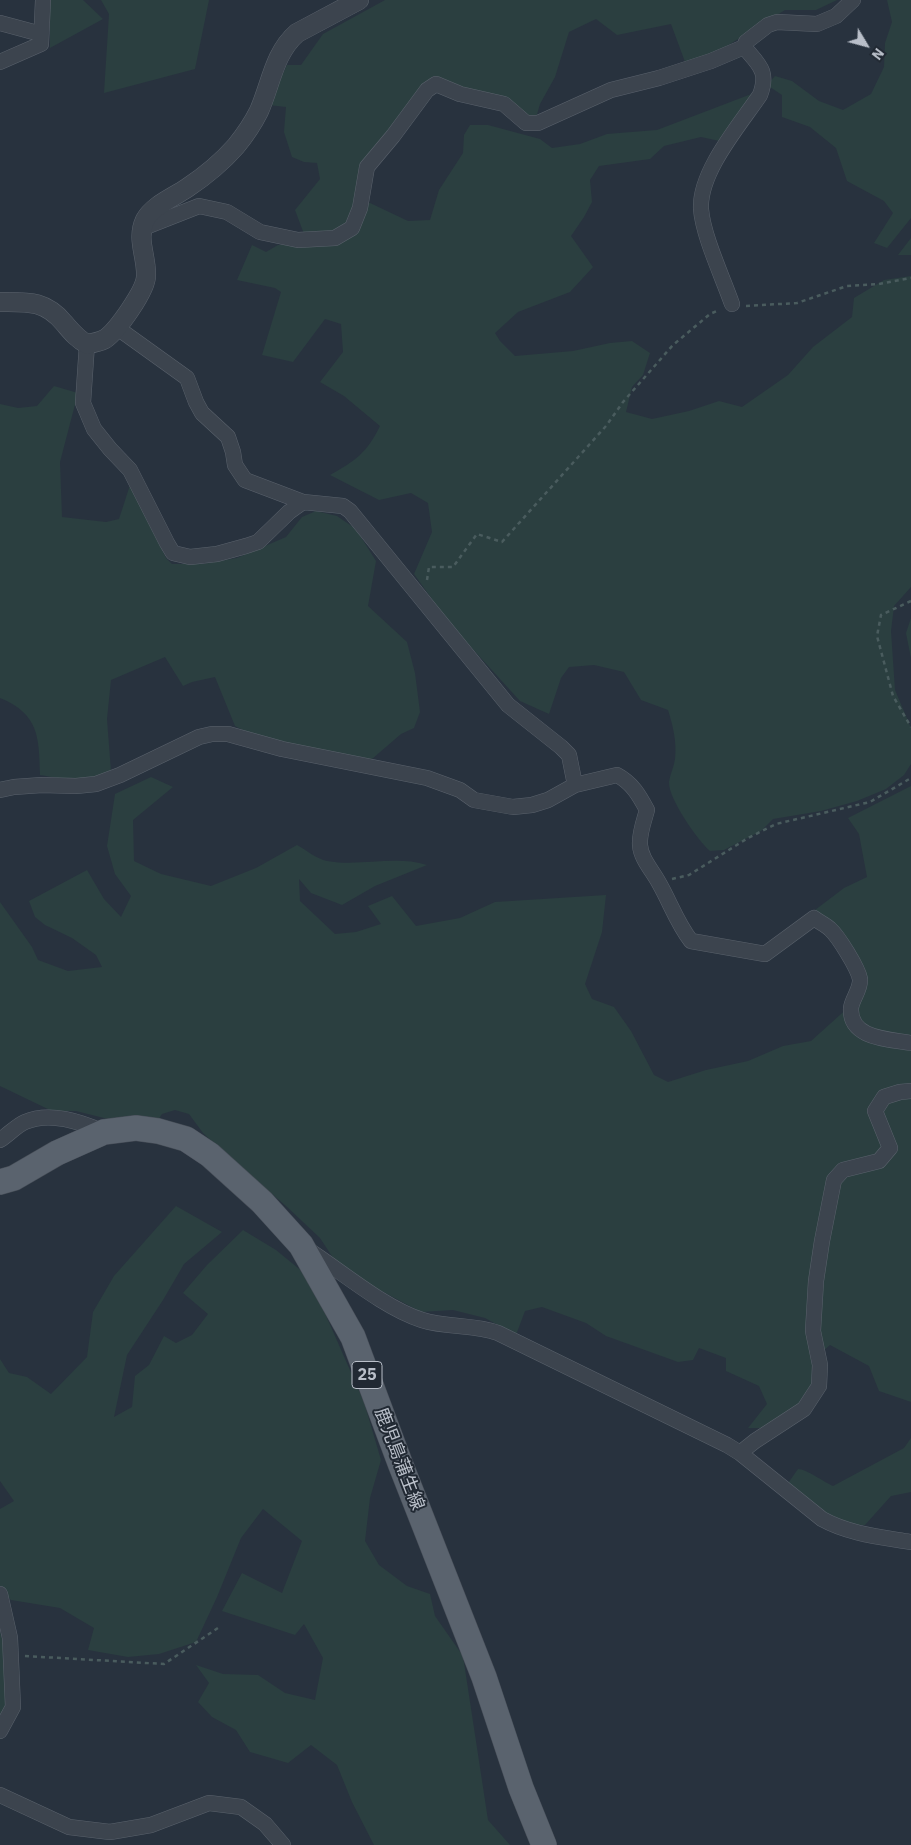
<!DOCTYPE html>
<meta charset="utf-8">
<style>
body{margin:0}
#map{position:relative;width:911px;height:1845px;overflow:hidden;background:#28323e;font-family:"IBM Plex Sans",sans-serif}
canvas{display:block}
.north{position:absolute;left:841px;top:20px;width:50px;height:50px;-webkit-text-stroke:4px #212933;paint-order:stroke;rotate:127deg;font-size:14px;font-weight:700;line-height:20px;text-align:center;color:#b9bfc9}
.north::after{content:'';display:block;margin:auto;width:18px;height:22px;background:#b9bfc9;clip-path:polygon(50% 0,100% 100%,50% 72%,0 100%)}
</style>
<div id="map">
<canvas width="911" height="1845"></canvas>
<div class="north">N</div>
</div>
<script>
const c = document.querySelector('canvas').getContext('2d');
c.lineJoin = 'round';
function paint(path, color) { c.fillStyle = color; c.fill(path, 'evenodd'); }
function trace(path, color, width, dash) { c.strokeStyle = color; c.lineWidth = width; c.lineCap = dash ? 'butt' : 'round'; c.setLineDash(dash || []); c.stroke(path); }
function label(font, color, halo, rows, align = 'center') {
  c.font = font + ' "IBM Plex Sans","Noto Sans JP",sans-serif'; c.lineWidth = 4; c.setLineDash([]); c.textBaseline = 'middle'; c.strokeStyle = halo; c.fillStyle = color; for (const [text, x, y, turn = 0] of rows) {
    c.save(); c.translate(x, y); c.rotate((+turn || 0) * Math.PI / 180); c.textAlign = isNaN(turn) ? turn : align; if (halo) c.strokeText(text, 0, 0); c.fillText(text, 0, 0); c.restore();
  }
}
const green = new Path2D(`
 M50 0H83L103 19 50 48Z
 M101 0H209L195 69 104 93 109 14Z
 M385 0H837L816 10H785L688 70 671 24 617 35 596 19 569 32 555 77 540 104 535 121 433 76 410 110 364 168 368 202 408 221 430 220 439 190 463 153 464 135 470 125H488L540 139 552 148 580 144 607 134 657 130 754 93 724 142 701 137 664 146 650 159 599 166 590 180 592 202 584 217 571 236 593 267 570 292 518 312 495 333 500 341 515 356 573 351 610 343 632 341 650 353 643 375 632 387 626 412 652 419 689 411 719 401 742 407 788 375 813 347 852 317 854 298 884 280 911 276V587L894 606 891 631 895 690 911 728V764L904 775 886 789 857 801 821 811 773 819 761 831 724 850 710 851C698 841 668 798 669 782 670 774 674 767 675 759 677 742 673 726 668 710L641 700 624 672 594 665 569 667 561 678 549 714 520 701 449 623 414 574 432 532 428 503 411 493 379 500 330 475C355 461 367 453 380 426L344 396 320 382 343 352 341 324 325 319 293 362 262 355 281 292 275 288 237 280 252 245 266 252 278 245 307 242 295 210 320 179 317 163 304 162 292 157 284 132 286 107 268 105 287 65H301L323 34Z
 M887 0H911V218L887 248 874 243 893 213 884 201 847 181 836 148 810 127 782 117V95L767 85 775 76 792 81 819 101 843 110 871 94 884 67 885 43 892 22Z
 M911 238V255H898Z
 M54 386 78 393 60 462 62 517 106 522 119 519 130 485 166 558 172 564H203L237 558 286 537 302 517 316 511 337 516 356 529 376 561 368 606 407 642 415 673 420 712 414 728 401 734 372 759 264 741 235 726 215 677 192 682 183 686 165 657 111 680 107 719 111 771C91 786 63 779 40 775 39 737 39 714 0 698V404L18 408 37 406Z
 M911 618V658L906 633Z
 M151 777 173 787 133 820 134 861 161 874 211 886 256 868 297 845C306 850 317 859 327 861 360 867 395 855 427 865L375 886 342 905 311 893 299 879 300 901 335 934 356 932 381 924 368 906 392 896 416 926 460 918 495 902 606 895 602 932 585 984 592 999 614 1007 631 1031 654 1075 668 1082 706 1070 748 1061 783 1046 811 1041 861 996 847 960 815 910 844 888 867 877 859 834 848 818 911 786V1402L879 1391 869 1366 830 1345 815 1358 817 1383 802 1408 768 1428H748L767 1404 759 1386 726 1371V1358L699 1348 693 1360 678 1362 606 1336 586 1323 542 1307 525 1311 516 1335 485 1318 453 1310 421 1312 374 1287 337 1264 320 1238 286 1206 221 1150 203 1133 189 1114 175 1110 162 1114 156 1123 116 1121 76 1111H52L0 1086V902L32 947 38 960 68 971 102 967 96 955 72 938 45 925 35 917 29 901 87 870 104 899 121 917 131 896 115 874 107 846 115 794Z
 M176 1206 222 1232 184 1264 163 1300 127 1355 114 1417 132 1407 135 1376 149 1365 164 1336 176 1343 192 1335 208 1314 183 1293 207 1265 243 1230 276 1250 309 1277 364 1402 381 1460 370 1498 365 1541 379 1565 407 1586 430 1594 435 1616 463 1656 488 1820 510 1845H374L352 1802 337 1765 311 1745 288 1763 250 1752 236 1730 212 1717 198 1702 209 1683 196 1665 223 1674 258 1675 285 1693 315 1700 323 1658 304 1624 295 1635 222 1611 242 1573 282 1593 302 1541 263 1509 241 1538 217 1597 196 1642 159 1654 128 1657 88 1650 94 1628 60 1608 11 1600 0 1589V1509L14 1501 0 1481V1359L9 1373 27 1377 51 1394 87 1357 93 1312 114 1276Z
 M911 1438V1492L891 1496 865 1525H848L825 1514 786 1486 798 1469C806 1469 824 1482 833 1486L904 1448Z
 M0 1631C2 1640 5 1649 7 1658 9 1674 9 1728 0 1740Z`);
const path = new Path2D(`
 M746 306 797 303 847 286 879 284 911 278
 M427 580 429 567H453L477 534 502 542 606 426 623 402 673 345 710 314 719 310
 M911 601 881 615 877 636 893 696 911 727
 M672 879 689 875 748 838 776 824 870 802 911 778
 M25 1656 164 1664 221 1626`);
const minor = new Path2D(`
 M0 23 41 34
 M0 62 41 44 43 0
 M143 228 199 206 227 212 260 232 298 240 335 238 352 228 360 208 367 167 393 136 427 90 436 84 460 94 504 104 526 123H538L611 90 659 78 711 61 744 47 746 42 768 25 777 22 817 24 836 16 853 0
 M732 304C723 278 703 236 701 209 699 172 739 126 760 95 769 71 759 65 744 47
 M116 327 187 378 196 402 202 413 228 437 233 452 235 465 245 480 303 502
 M575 785 617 775C632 783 639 795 647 810 644 821 639 834 640 845 641 859 652 870 659 883 670 902 677 923 691 941L765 954 814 918C819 922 826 925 830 929 838 936 858 968 860 979 861 989 852 999 851 1008 849 1039 889 1039 911 1043
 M0 790 14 787 42 785 76 786 96 784 120 775 199 737 212 734H228L282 749 427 778 460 790 474 800 513 807 532 805 548 800 575 785 569 755 561 747 508 705 350 511 343 506 303 502 289 512 258 542 246 546 217 554 190 557 173 553 167 543 130 470 110 449 94 429 83 403 87 344
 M0 1140C8 1135 16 1126 25 1122 50 1111 81 1122 104 1132
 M307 1249C341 1271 384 1308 422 1320 447 1328 474 1324 498 1333L727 1445 740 1453 822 1519C849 1534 881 1537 911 1542
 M740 1453 755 1441 804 1409 819 1386 820 1365 813 1331 816 1281 822 1241 834 1180 843 1170 879 1161 890 1148 875 1111 884 1097 900 1092 911 1091
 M0 1594 10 1638 13 1707 0 1731
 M0 1795 69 1827 110 1832 151 1825 209 1803 241 1807 265 1824 283 1845`);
const tertiary = new Path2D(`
 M0 302C27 302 45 300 64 323 71 331 77 339 87 344 94 343 99 342 105 339 117 331 146 290 146 276 147 257 136 239 145 220 153 205 174 197 187 188 205 176 222 162 236 146 245 135 253 123 259 111 271 84 274 53 297 33L359 0`);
const primary = new Path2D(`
 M0 1182 14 1178 57 1153 104 1132 136 1128 158 1131 186 1139 210 1155 262 1202 301 1245 353 1337 400 1463 484 1677 521 1788 544 1845`);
const shields = [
 [367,1375,30]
];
const shieldNames = [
 ["25",367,1375]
];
const streetNames = [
 ["鹿児島蒲生線",399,1459,69]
];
paint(green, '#2b3f40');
trace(minor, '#5a626c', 16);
trace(tertiary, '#5a626c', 20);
trace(primary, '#464d57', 26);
trace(path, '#4a5c5e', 2.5, [4, 4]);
trace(minor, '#3c444e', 15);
trace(tertiary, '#3c444e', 19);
trace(primary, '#5a636e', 25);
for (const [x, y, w] of shields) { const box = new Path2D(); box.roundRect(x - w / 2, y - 13.5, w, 27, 4); c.fillStyle = '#212933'; c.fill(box); trace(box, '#b9bfc9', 1); }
label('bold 16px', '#b9bfc9', null, shieldNames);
label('18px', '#b9bfc9', '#212933', streetNames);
</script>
